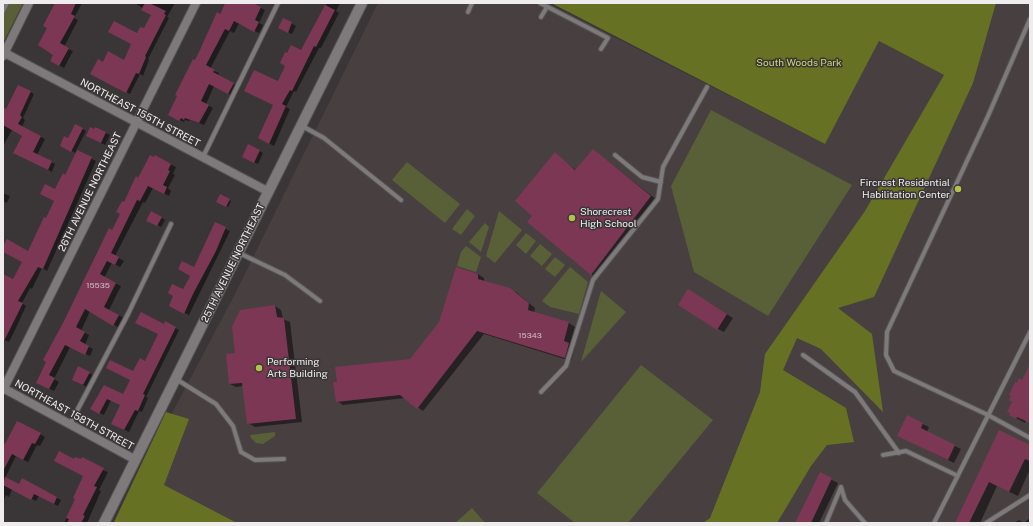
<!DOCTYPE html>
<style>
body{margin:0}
#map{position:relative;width:1033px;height:526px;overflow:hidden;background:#3a3637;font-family:"Public Sans",sans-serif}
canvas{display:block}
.frame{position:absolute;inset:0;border:4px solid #eeecec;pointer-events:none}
</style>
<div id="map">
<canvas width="1033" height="526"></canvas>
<div class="frame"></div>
</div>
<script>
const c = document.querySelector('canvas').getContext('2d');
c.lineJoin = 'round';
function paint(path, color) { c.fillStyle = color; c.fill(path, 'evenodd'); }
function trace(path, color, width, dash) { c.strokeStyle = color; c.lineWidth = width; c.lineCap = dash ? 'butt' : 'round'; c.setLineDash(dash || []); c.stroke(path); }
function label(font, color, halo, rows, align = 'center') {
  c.font = font + ' "Public Sans",sans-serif'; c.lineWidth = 3; c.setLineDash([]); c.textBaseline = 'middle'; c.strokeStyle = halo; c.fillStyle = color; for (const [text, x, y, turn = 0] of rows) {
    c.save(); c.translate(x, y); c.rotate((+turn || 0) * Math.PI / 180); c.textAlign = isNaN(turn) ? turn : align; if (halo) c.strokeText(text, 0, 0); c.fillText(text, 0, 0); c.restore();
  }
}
const built = new Path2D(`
 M378 3H547L825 144 879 41 944 75 981 3H1030V523H157L123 506 236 292Z`);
const green = new Path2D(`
 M3 3H23L4 41 3 40Z
 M711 110 852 185 768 316 694 272 671 186Z
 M407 162 460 204 445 223 392 180Z
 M467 209 475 216 461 235 452 229Z
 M499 211 522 230 495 263 486 256Z
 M485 223 489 227 481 252 469 242Z
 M526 233 536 241 526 254 516 245Z
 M540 244 552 254 542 266 530 256Z
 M466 246 481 257 476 272 457 266 461 252Z
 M555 257 565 265 555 277 545 269Z
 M570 267 588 282 579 314 550 307 542 301Z
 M601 291 626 312 581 362Z
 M641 365 713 420 628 523H575L537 493Z
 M275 432V436L263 444 256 443 251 438 250 435Z
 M472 508 485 523H455Z`);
const forest = new Path2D(`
 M551 3H996L973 83 874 297 838 308 872 334 883 412 821 349 797 338 783 370 846 408 854 442 827 445 811 466 777 523H703L710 518 760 392 765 354 865 211 944 75 879 41 825 144Z
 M166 412 189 419 164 485 237 523 114 522Z`);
const shadow = new Path2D(`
 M58 3H82L74 18 78 20 64 47 73 51 64 68 51 61 54 54 48 28Z
 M135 3H175L167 17 169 18 148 59 149 60 143 76 140 74 130 94 91 74 103 63 124 61 137 34 145 30 152 15Z
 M225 3H251L265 10 259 23 263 25 259 33 239 23 234 33 230 31 210 69 219 73 218 75 238 86 233 96 214 86 206 104 213 108 204 125 190 120 189 121 185 120 184 122 169 115Z
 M327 3H340L336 11 339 13 321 48H319L296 92 294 91 286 107 290 109 274 146 263 140 274 105 278 82 301 51Z
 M284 19 296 26 292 34 283 30Z
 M19 86 34 94 23 118 25 120 22 127 45 139 37 155 55 164 52 172 18 154 23 136 12 130 3 146V112L7 110Z
 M76 125 86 131 76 151 96 161 47 271 42 268 32 289 30 288 22 303 26 306 15 330 9 342 5 340 3 343V275L14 281 23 262 3 251V248L28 252 47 220 55 201 56 190 66 176 76 153 64 148Z
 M95 128 110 135 105 145 91 138Z
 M593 150 657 200 597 278 591 274 555 154 576 170Z
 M259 151 263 153 258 164 247 159Z
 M155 156 176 167 173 174 175 175 168 188 171 191 169 196 153 188 145 203 143 202 115 256 124 261 120 267 112 263 104 278 121 286 109 310 124 318 118 327 90 311 81 331 89 335 85 345 93 349 90 356 70 347 54 379 59 382 54 391 42 385 121 214 124 203 139 179Z
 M3 193 10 196 7 203 3 201Z
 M220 196 231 201 228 207 217 201Z
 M152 212 165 220 161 227 148 220Z
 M216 224 230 231 189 315 174 308Z
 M478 274 484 278V281L509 289 516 292 535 308 534 313 569 323 575 327 570 345 575 348 571 361 484 334 423 411 405 398 343 405 337 401 411 360Z
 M694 294 733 318 724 332 718 329Z
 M275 306 281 310 283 319 290 322 302 422 255 427 248 423 243 386 236 387 230 384 236 354Z
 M166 323 179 330 146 397 148 398 142 412 139 411 129 432 116 426 121 405 111 400 104 415 95 411 104 386 123 396 134 372 145 362Z
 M1030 372V422L1026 420 1025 423 1011 415 1023 381Z
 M89 373 93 375 87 387 77 382Z
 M908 417 929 427 927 432 961 449 954 463 905 439Z
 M1000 432 1030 446V469L1018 496 997 486 980 523H961Z
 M40 434 45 437 40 446 37 445 28 462 16 456 5 478 19 485 23 479 61 500 58 506 39 496 36 501 12 489 9 497 6 495 3 501V444L6 445Z
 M75 460 108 472 99 490 101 491 87 523H64L76 499 84 476Z
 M820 474 838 483 819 523H796Z
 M1030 518V523H1014L1019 520 1024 523Z`);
const building = new Path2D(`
 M55 3H76L71 14 75 16 60 43 69 48 59 66 50 61 53 55 38 45 47 28 43 26Z
 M145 3H149L166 11 164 14 166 15 145 56 146 57 139 74 136 73 126 93 90 74 98 59 103 62 108 51 124 60 131 44 108 32 114 21 137 33 140 27 144 28 151 15 141 10Z
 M225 3H253L261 7 255 20 259 22 254 32 234 21 229 31 225 29 206 65 215 70 213 72 234 83 228 94 209 84 201 101 209 105 199 123 185 118 184 120 181 118 179 121 168 115 177 96 175 95 193 59 195 60 199 52 217 12 220 14Z
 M325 5 335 10 316 47 314 46 292 91 290 90 282 104 286 106 269 144 258 138 273 105 244 91 254 70 278 81 285 66 280 63 285 52 287 53 291 45 301 50Z
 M283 18 292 22 288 33 278 28Z
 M18 85 31 91 20 115 22 117 18 124 41 136 33 152 52 161 48 170 13 153 22 136 3 125V107L6 109Z
 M75 124 83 128 71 152 60 146 64 136 68 138Z
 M90 127 94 129 95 127 106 132 101 143 86 136Z
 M248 144 260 150 254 163 242 157Z
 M593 149 651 196 591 275 527 222 532 216 515 201 555 152 575 170Z
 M77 150 92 157 43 269 38 267 18 301 23 303 3 343V274L13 279 22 262 3 252V246L7 239 28 251 44 217 46 218 54 201 40 194 45 184 55 189 63 173 65 175Z
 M150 155 154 157 155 155 171 164 168 170 170 171 163 185 167 187 164 194 148 186 140 201 137 200 111 253 119 257 115 265 107 261 100 274 116 283 104 307 119 315 113 326 85 309 76 327 85 332 80 341 89 346 85 355 65 345 49 375 55 378 49 389 36 383 46 362 43 360 64 321 109 228 112 230 120 214 116 212 122 201 124 202 136 176 138 178Z
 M220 194 230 199 226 207 216 202Z
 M151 211 162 217 157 226 146 221Z
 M215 222 226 227 216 251 193 294 184 314 169 306 173 296 168 293 172 284 183 289 190 276 178 269 182 261 194 267Z
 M456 267 478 274V279L510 288 529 303 528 310 569 322 564 341 569 343 565 358 477 331 417 409 400 395 336 402 333 382H337L335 367 410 359 439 322Z
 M688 289 727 314 717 330 678 305Z
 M275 305 277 317 284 318 296 419 247 424 242 383 229 384 226 354 235 353 232 327 240 310Z
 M141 312 164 324 165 321 176 327 143 394 145 395 138 411 135 410 124 430 111 424 120 405 107 399 99 414 90 409 104 385 123 394 130 380 106 368 110 360 133 371 140 358 145 361 158 334 135 323Z
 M1030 364V423L1017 417 1016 419 1009 415 1010 413 1007 412 1012 402 1009 400 1011 395H1009L1015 382 1017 383 1019 378 1022 380Z
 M78 366 90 372 83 385 72 380Z
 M907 415 923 423 921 428 955 445 948 460 897 436Z
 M17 421 41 433 35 444 32 443 23 460 12 454 3 471V443L5 444Z
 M999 430 1030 445V461L1025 459 1009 492 989 482 969 523H955Z
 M59 451 74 459 75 457 81 459 82 457 104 468 94 486 97 487 83 515 85 516 81 523H67L69 519 66 518 75 499 73 498 83 476 54 461Z
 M820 472 832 478 811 523H795Z
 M5 477 19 484 22 478 57 497 54 504 34 494 31 500 3 485Z`);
const service = new Path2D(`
 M540 3 608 38 601 49
 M3 11 7 3
 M468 12 472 3
 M541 17 547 7
 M1030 19 988 116 887 332 886 355 894 371 988 415 1030 438
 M302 126 324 138 401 200
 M615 155 642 177 661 182
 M203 157 278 3
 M239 253 285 275 320 301
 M803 355 855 392 899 453
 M176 379 216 404 233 426 241 452 255 460 284 459
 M541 392 566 366 593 280 658 199 663 167 707 87
 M70 424 128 314 171 224
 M883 455 906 451 958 476
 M841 487 845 500 865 523
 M826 523 841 487
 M934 523 1030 332
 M986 523 1030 495`);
const minor = new Path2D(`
 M3 52 269 192
 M3 56 29 3
 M3 388 136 460
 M3 390 196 3`);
const tertiary = new Path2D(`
 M104 523 362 3`);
const markers = [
 [958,189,4,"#b3c24b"],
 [572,218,4,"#b3c24b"],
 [259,368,4,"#b3c24b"]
];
const numberNames = [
 ["15535",98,286],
 ["15343",530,336]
];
const parkNames = [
 ["South Woods Park",799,63]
];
const streetNames = [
 ["NORTHEAST 155TH STREET",140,113,28],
 ["26TH AVENUE NORTHEAST",90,192,-64],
 ["25TH AVENUE NORTHEAST",233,263,-64],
 ["NORTHEAST 158TH STREET",74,415,29]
];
const poiNames = [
 ["Fircrest Residential",950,183,"right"],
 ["Habilitation Center",950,195,"right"],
 ["Shorecrest",580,212],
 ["High School",580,224],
 ["Performing",267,362],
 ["Arts Building",267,374]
];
paint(built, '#483f41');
paint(green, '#595f36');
paint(forest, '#677124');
paint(shadow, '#0007');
paint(building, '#7b3754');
trace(service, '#565454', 6);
trace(minor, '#565454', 10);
trace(tertiary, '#565454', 12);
trace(service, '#7e7a7b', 4);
trace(minor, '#7e7a7b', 8);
trace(tertiary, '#7e7a7b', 10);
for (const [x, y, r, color] of markers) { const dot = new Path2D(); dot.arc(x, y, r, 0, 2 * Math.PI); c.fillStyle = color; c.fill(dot); trace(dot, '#3a3637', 1.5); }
label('8px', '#d1bfc6', null, numberNames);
label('10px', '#cbda72', '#3a3637', parkNames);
label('10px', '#eeecec', '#3a3637', streetNames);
label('10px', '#eeecec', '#3a3637', poiNames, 'left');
</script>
